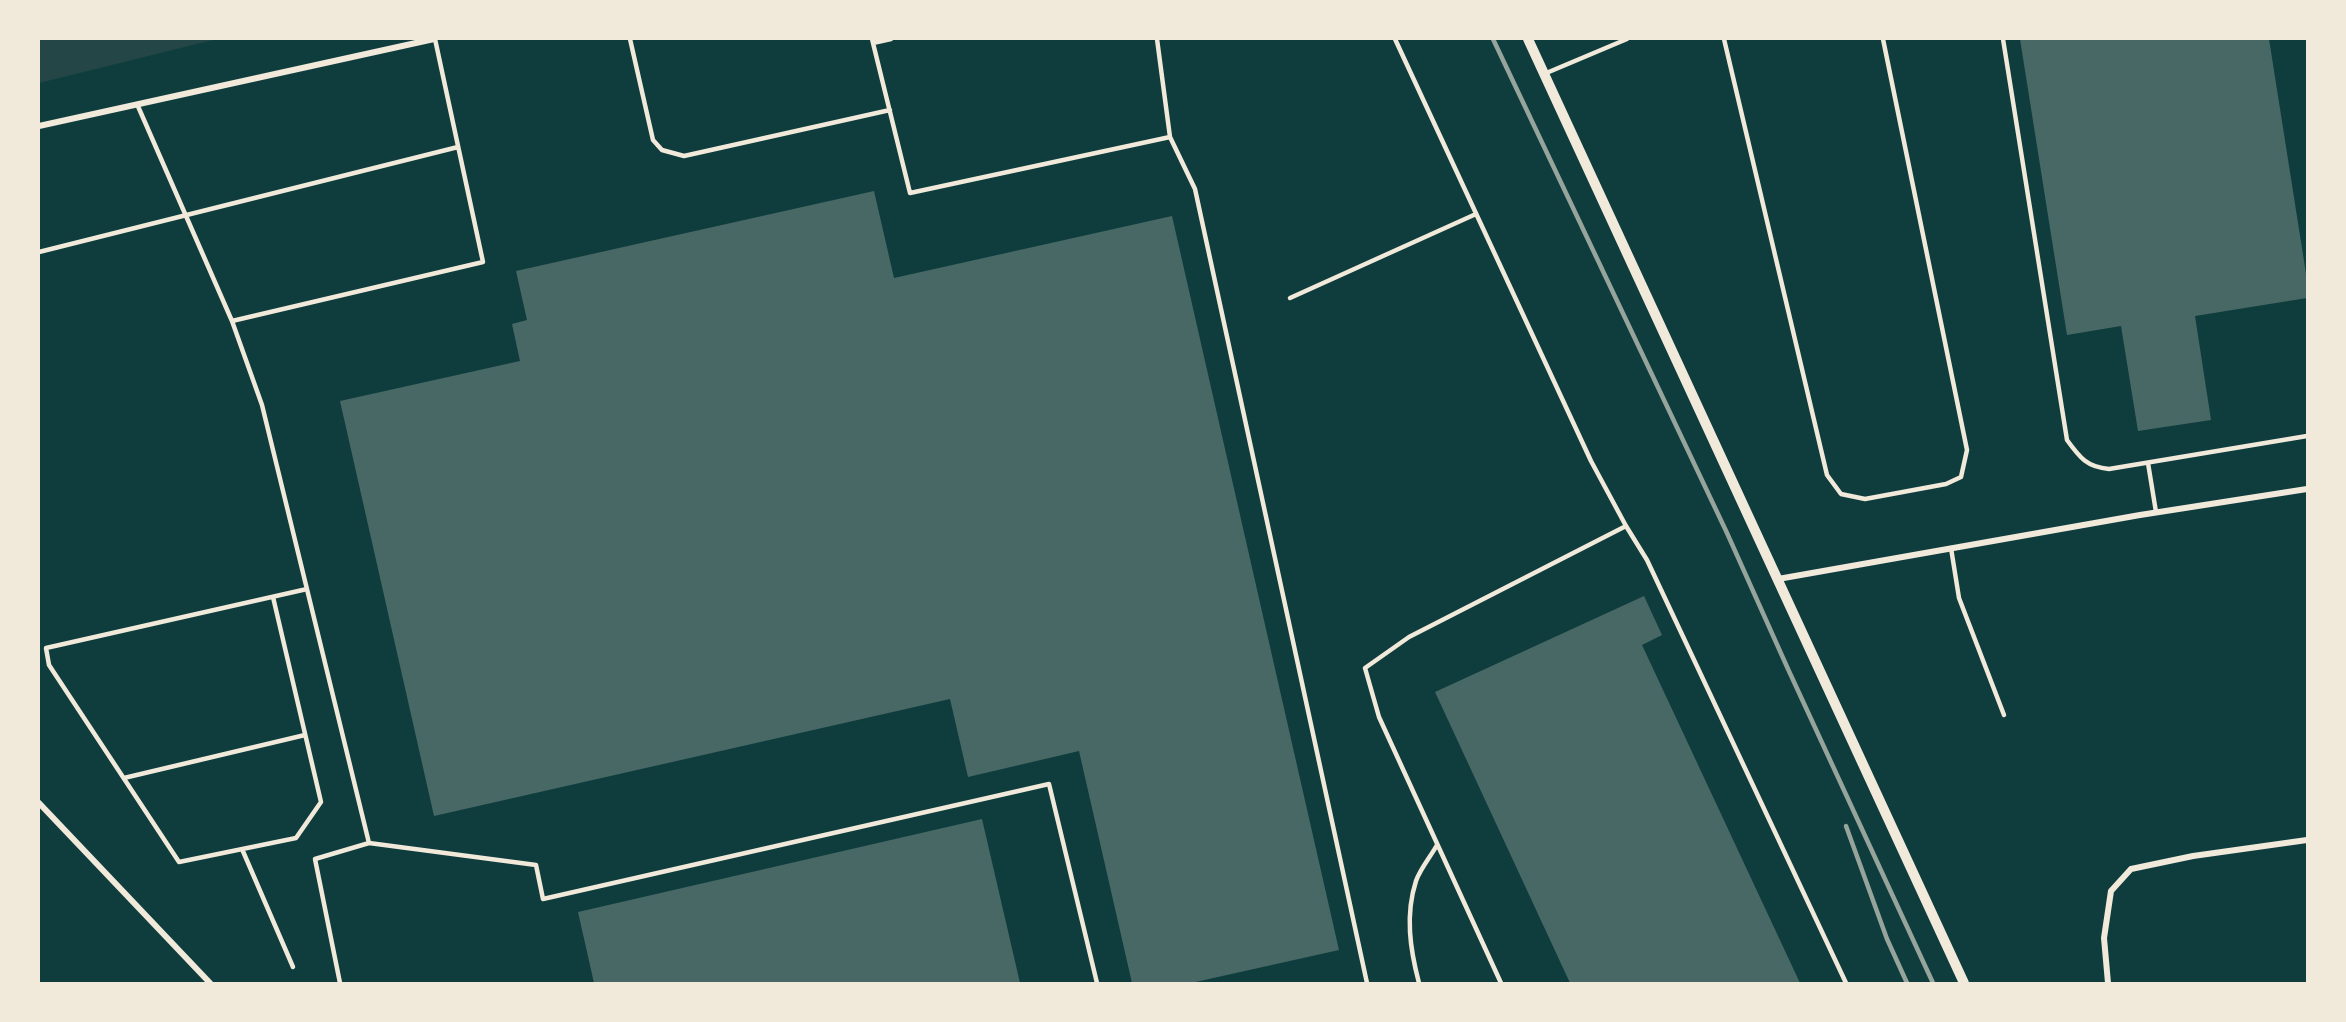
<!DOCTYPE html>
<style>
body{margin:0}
#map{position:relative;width:2346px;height:1022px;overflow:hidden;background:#0f3d3e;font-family:"Fira Sans",sans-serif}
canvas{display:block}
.frame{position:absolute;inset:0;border:40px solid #f1e9da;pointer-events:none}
</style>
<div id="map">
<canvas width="2346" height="1022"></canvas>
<div class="frame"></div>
</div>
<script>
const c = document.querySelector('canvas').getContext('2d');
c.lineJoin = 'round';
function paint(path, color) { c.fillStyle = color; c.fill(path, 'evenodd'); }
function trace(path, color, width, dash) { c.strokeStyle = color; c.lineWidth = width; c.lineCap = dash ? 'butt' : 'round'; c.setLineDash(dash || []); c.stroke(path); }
const green = new Path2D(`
 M39 39H217L39 83Z`);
const building = new Path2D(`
 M2020 39H2269L2307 280V298L2195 316 2211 420 2138 431 2121 326 2067 335Z
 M874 191 894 278 1172 216 1339 950 1191 983H1132L1079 751 968 777 950 699 434 816 340 401 520 361 512 324 527 320 516 271Z
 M1644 596 1662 635 1642 645 1800 983H1570L1435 692Z
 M982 819 1020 983H594L578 912Z`);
const service = new Path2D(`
 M630 39 653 140 662 150 684 156 890 110
 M872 39 910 193 1170 137 1195 189 1367 983
 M1157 39 1170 137
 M1395 39 1591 461 1626 526 1647 560 1846 983
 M1724 39 1827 475 1841 494 1865 499 1946 484 1961 477 1967 450 1883 39
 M2003 39 2067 440C2080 458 2087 467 2109 469L2307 436
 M873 43 891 39
 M1544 74 1627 39
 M137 104 232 321 262 405 369 843 315 859 340 983
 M39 252 458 147
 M1290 298 1476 214
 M232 321 483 262 435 39
 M2148 463 2156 512
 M1951 548 1959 598 2004 715
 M273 597 321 802 296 838 179 862 49 665 46 648 307 589
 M124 778 305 735
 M369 843 536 865 543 899 1049 784 1097 983
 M242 849 293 967
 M1419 983C1410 949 1405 915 1416 881 1420 869 1431 856 1437 845
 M1501 983 1379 717 1365 668 1409 637 1626 526`);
const minor = new Path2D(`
 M39 126 434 39
 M1778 579 2140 515 2307 489
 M39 803 210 983
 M2108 983 2104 938 2111 891 2131 869 2193 856 2307 840`);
const tertiary = new Path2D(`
 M1528 39 1964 983`);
const rail = new Path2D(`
 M1493 39 1727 533 1788 669 1933 983
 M1846 826 1887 939 1907 983`);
paint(green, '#244646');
paint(building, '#486865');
trace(service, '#f1e9da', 4.5);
trace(minor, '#f1e9da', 6);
trace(tertiary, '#f1e9da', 10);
trace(rail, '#97a49c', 4.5);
</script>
